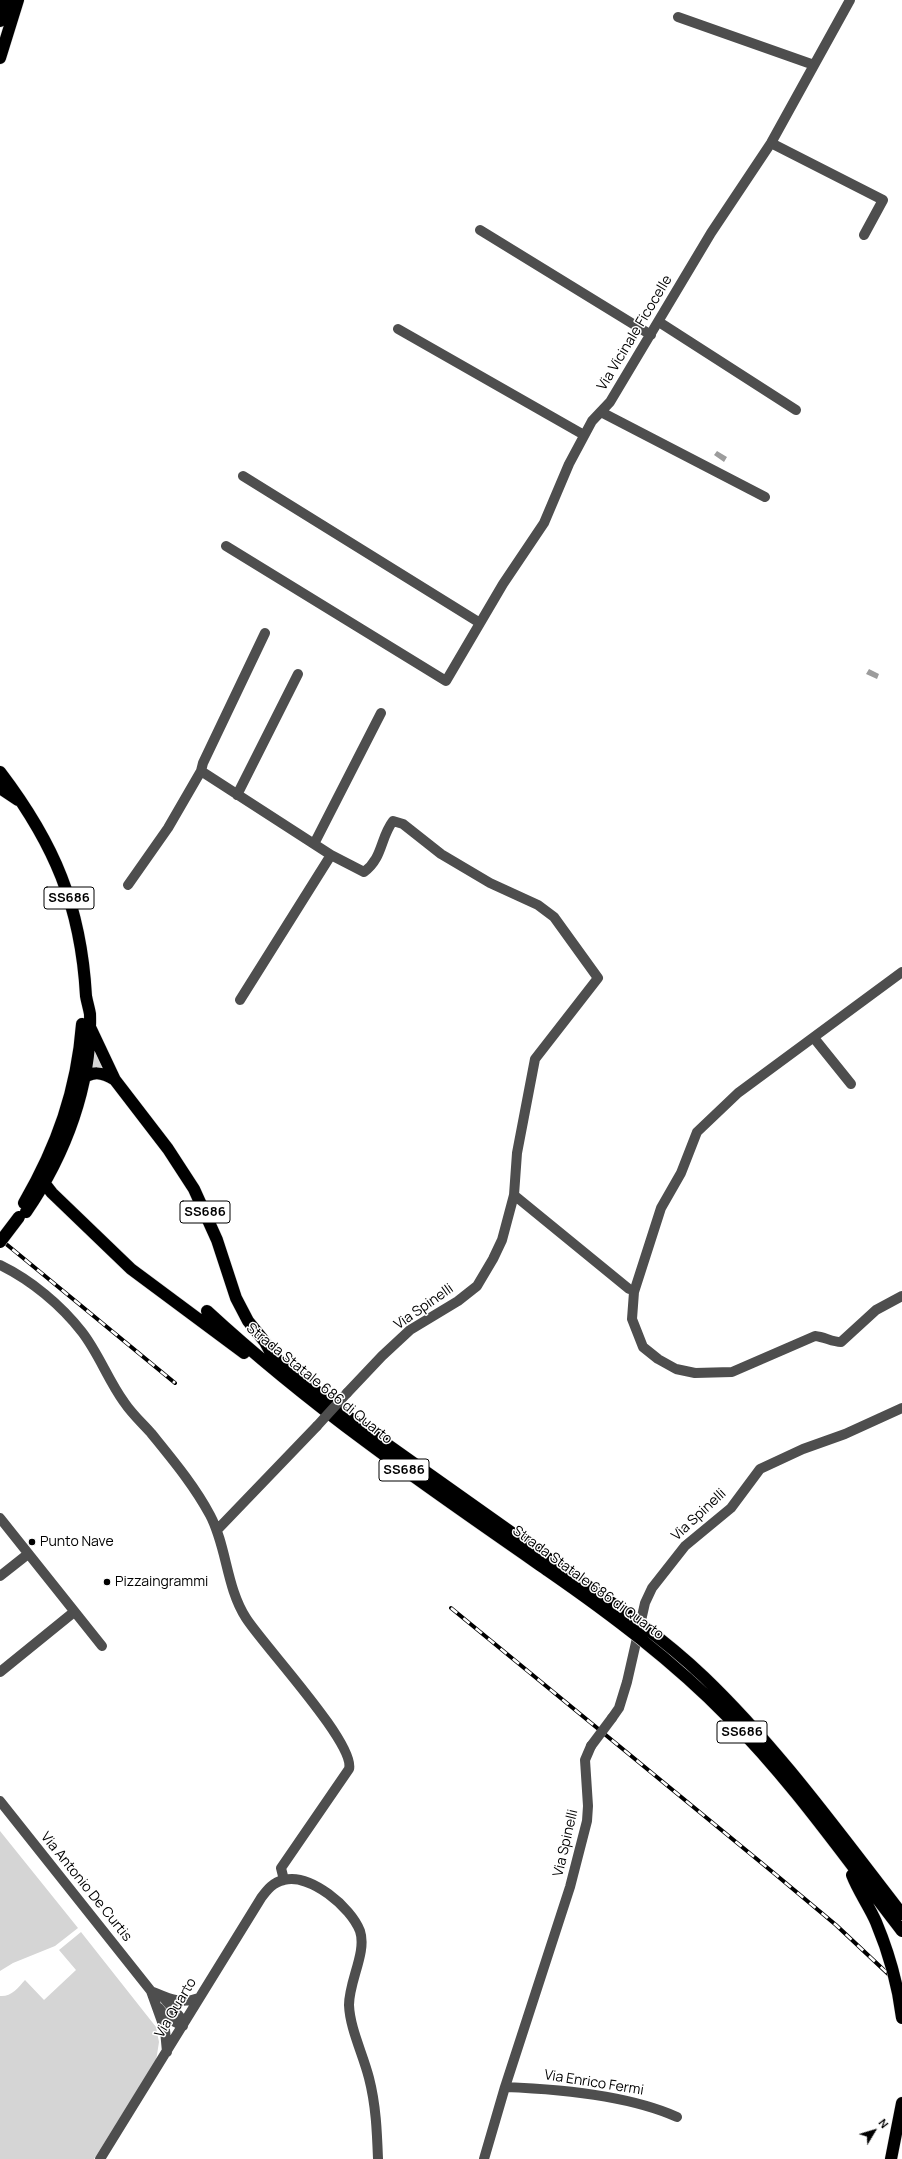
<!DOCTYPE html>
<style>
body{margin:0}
#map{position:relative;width:902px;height:2159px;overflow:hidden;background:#fff;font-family:Manrope,sans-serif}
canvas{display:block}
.north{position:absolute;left:854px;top:2111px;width:40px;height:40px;-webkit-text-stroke:3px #fff;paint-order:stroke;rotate:52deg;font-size:11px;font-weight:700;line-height:16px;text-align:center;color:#000}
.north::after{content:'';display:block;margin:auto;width:14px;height:18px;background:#000;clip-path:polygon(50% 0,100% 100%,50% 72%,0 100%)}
</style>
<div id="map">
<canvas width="902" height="2159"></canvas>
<div class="north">N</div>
</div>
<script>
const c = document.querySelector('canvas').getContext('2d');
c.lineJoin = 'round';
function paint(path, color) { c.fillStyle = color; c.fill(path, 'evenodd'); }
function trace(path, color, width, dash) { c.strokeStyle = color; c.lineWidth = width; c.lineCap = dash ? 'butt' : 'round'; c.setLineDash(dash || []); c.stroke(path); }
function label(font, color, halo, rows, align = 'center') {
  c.font = font + ' Manrope,sans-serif'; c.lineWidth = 3; c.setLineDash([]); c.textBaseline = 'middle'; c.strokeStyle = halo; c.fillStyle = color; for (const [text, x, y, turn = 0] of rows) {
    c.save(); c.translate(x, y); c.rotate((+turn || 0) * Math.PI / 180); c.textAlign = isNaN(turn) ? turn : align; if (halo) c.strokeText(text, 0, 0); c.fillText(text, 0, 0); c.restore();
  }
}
const green = new Path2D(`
 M94 1047 103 1067 101 1068 92 1069Z
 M0 1831 78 1928 55 1946 13 1963 0 1971Z
 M81 1932 156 2027 159 2042 156 2061 94 2159H0V1996C11 1997 18 1988 25 1980L44 2000 76 1970 59 1950Z`);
const water = new Path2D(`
 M717 451 727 457 724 462 714 455Z
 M869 669 879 674 877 679 866 674Z`);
const minor = new Path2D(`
 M678 17 814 65
 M771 143 883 200 864 235
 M480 230 651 335
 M659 322 796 410
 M398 329 584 435
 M601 412 765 497
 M243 476 480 623
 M226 546 446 681 503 584 544 523 569 464 592 421 610 402 711 233 771 143 850 0
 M201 771 331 855 364 872C383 858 380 838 393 821L403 824 441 854 490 883 538 905 554 917 598 978 535 1059 517 1153 514 1195 502 1240 493 1259 477 1286 458 1301 410 1330 382 1356 347 1393
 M237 795 298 674
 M314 844 381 713
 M128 885 168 828 201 771 203 763 265 633
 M902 972 738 1093 697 1132 681 1173 661 1208 634 1292 632 1319 643 1347 658 1359 676 1369 695 1373 732 1372 815 1336C825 1337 832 1342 841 1342L876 1310 902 1296
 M240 1000 331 855
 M814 1038 851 1084
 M514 1195 629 1289
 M0 1265C31 1280 61 1305 82 1332 99 1354 108 1380 124 1402 132 1414 142 1423 151 1433 172 1459 194 1485 210 1515 227 1547 226 1587 246 1618 263 1645 356 1744 349 1769L281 1868 284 1880
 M0 1518 102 1646
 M217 1530 317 1426
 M0 1576 28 1554
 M0 1672 74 1612
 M612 1718 619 1708 627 1682 645 1603 652 1588 685 1546 731 1508 760 1469 803 1449 845 1434 902 1408
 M0 1801 151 1991 165 2030 167 2052
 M151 1991C168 1998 180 2005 199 1998
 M163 1997 180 2017 183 2026
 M159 2008 167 2018 183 2026
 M505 2087C558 2089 628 2095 677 2117
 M100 2159 261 1898C267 1890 273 1882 284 1880 310 1873 351 1907 360 1931 367 1952 349 1981 349 2005 350 2029 363 2054 369 2078 376 2105 377 2132 378 2159
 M484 2159 505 2087 570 1887 587 1821 588 1806 585 1760 591 1746`);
const highway = new Path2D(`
 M0 21 6 0
 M0 58 18 0
 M0 772C54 843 81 906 86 996 87 1002 89 1008 90 1014 92 1084 66 1154 26 1212
 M0 788 18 800
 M90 1027 115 1080 168 1149 194 1189 217 1240 236 1298 248 1321 265 1342 272 1355 347 1416 553 1562
 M80 1081C92 1070 102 1072 115 1080
 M43 1169 45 1184 52 1193 131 1269 244 1353
 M24 1203C57 1146 77 1090 82 1024
 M207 1311C312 1408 430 1489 547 1570
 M891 2159 902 2103`);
const rail = new Path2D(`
 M0 1239 175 1383
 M451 1608 775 1874 836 1925 902 1987`);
const minorBridge = new Path2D(`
 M317 1426 347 1393
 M591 1746 612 1718`);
const highwayBridge = new Path2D(`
 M0 1242 19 1217
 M553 1562C605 1598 659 1634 704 1677 778 1748 839 1833 902 1914
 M547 1570C612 1615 673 1661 728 1717 792 1781 846 1859 902 1931
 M852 1875C858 1891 869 1906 876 1922 889 1953 898 1985 902 2018`);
const markers = [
 [32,1542,4,"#000"],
 [107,1582,4,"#000"]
];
const shields = [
 [69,898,50],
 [205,1212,50],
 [404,1470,50],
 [742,1732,50]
];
const shieldNames = [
 ["SS686",69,898],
 ["SS686",205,1212],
 ["SS686",404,1470],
 ["SS686",742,1732]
];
const streetNames = [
 ["Via Vicinale Ficocelle",635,333,-59],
 ["Via Spinelli",424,1307,-35],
 ["Strada Statale 686 di Quarto",319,1384,39],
 ["Via Spinelli",699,1515,-43],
 ["Strada Statale 686 di Quarto",588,1583,36],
 ["Via Spinelli",566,1843,-77],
 ["Via Antonio De Curtis",86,1887,51],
 ["Via Quarto",176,2008,-59],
 ["Via Enrico Fermi",594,2083,9]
];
const poiNames = [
 ["Punto Nave",40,1542],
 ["Pizzaingrammi",115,1582]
];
paint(green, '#d5d5d5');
paint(water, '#9c9c9c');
trace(highway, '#dbdbdb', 13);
trace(minor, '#4e4e4e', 10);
trace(highway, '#000', 12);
trace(rail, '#000', 4);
trace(rail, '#fff', 2.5, [8]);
trace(highwayBridge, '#dbdbdb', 13, []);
trace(minorBridge, '#4e4e4e', 10);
trace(highwayBridge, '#000', 12);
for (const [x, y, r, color] of markers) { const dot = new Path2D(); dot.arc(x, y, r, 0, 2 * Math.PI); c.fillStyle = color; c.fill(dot); trace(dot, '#fff', 1.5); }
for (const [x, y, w] of shields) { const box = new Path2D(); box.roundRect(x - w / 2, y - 11, w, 22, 3); c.fillStyle = '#fff'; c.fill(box); trace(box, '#000', 1); }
label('bold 13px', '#000', null, shieldNames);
label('14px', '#000', '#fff', streetNames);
label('14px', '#000', '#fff', poiNames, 'left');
</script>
